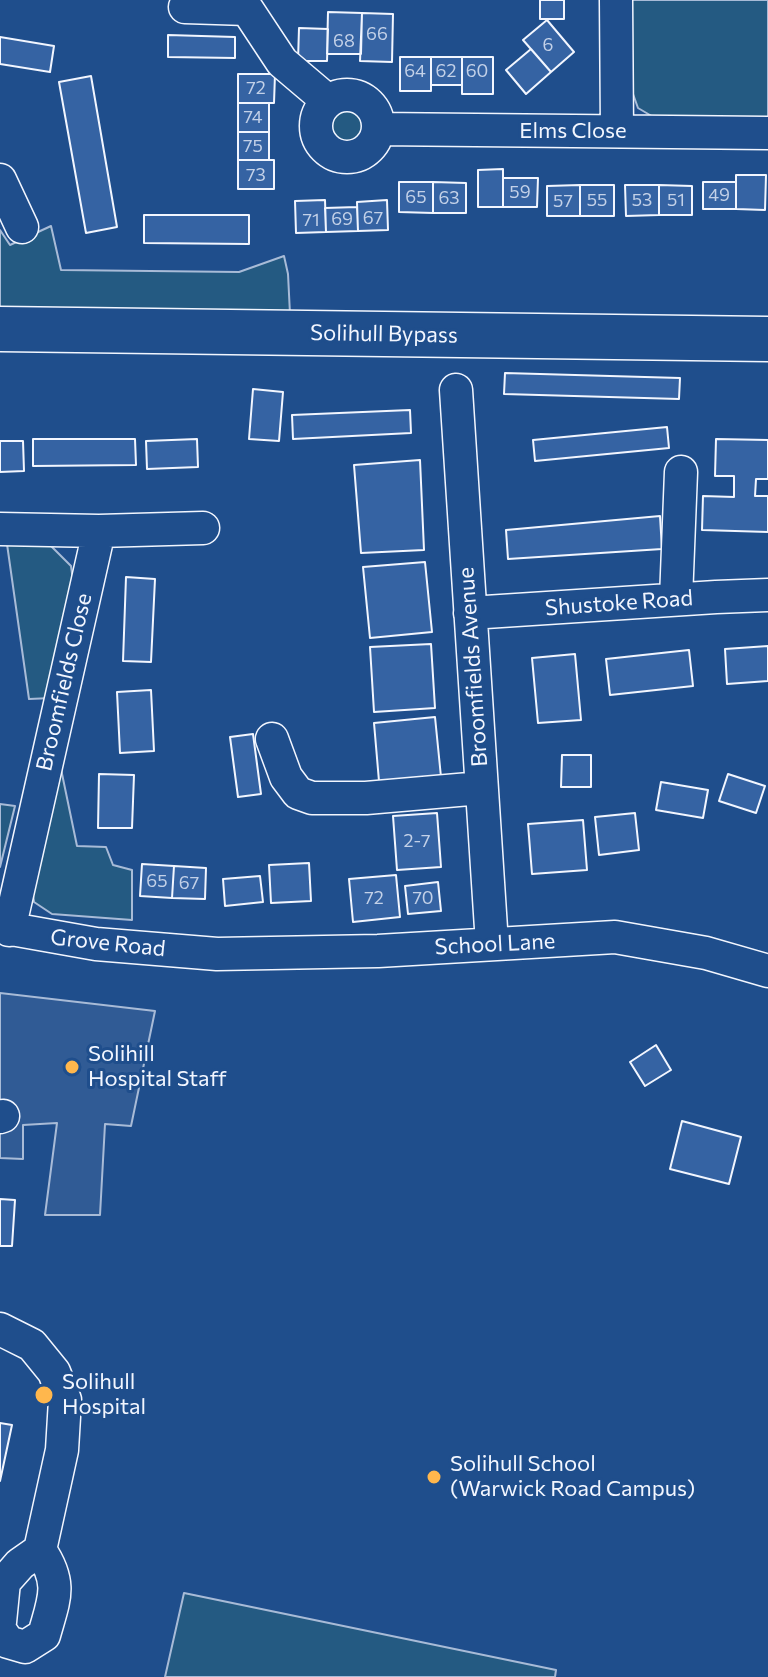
<!DOCTYPE html>
<style>
body{margin:0}
canvas{display:block;background:#1f4e8c}
</style>
<canvas width="768" height="1677"></canvas>
<script>
const c = document.querySelector('canvas').getContext('2d');
c.lineJoin = 'round';
function paint(path, color) { c.fillStyle = color; c.fill(path, 'evenodd'); }
function trace(path, color, width, dash) { c.strokeStyle = color; c.lineWidth = width; c.lineCap = dash ? 'butt' : 'round'; c.setLineDash(dash || []); c.stroke(path); }
function label(font, color, halo, rows, align = 'center') {
  c.font = font + ' Commissioner,sans-serif'; c.lineWidth = 6; c.setLineDash([]); c.textBaseline = 'middle'; c.strokeStyle = halo; c.fillStyle = color; for (const [text, x, y, turn = 0] of rows) {
    c.save(); c.translate(x, y); c.rotate((+turn || 0) * Math.PI / 180); c.textAlign = isNaN(turn) ? turn : align; if (halo) c.strokeText(text, 0, 0); c.fillText(text, 0, 0); c.restore();
  }
}
const green = new Path2D(`
 M629 0H768V119L655 118 638 108 628 80Z
 M326 127a20 20 0 1 1 40 0a20 20 0 1 1-40 0Z
 M51 226 61 270 239 272 284 256 288 274 290 314 0 310V230L10 245Z
 M7 544 50 545 71 566 75 595 52 698 29 699Z
 M61 769 77 846 106 847 113 865 132 870V920L52 914 34 902 31 882Z
 M0 804 15 806 0 867Z
 M184 1593 556 1670 555 1677H165Z`);
const parking = new Path2D(`
 M0 993 155 1011 131 1126 105 1124 100 1215H45L57 1123 23 1125V1159L0 1158Z`);
const building = new Path2D(`
 M540 0H564V19H540Z
 M328 12 362 13 361 54H327Z
 M362 13 393 14 392 62 360 61Z
 M547 20 574 52 551 72 523 40Z
 M299 28 328 29 327 61H298Z
 M168 35 235 37V58L168 57Z
 M0 37 54 46 50 72 0 64Z
 M531 49 551 72 526 94 506 70Z
 M400 57H431V91H400Z
 M431 57H462V85H431Z
 M462 57H493V94H462Z
 M238 74H275L274 103H238Z
 M91 76 117 227 86 233 59 82Z
 M238 103H269V132H238Z
 M238 132H269V160H238Z
 M238 160H274V189H238Z
 M503 169V207H478V170Z
 M736 175H766L765 210 736 209Z
 M503 178H538L537 207H503Z
 M399 182H433V213L399 212Z
 M433 182 466 183V213H433Z
 M703 182H736V209H703Z
 M580 185H614V216H580Z
 M580 185V216H547V186Z
 M625 185H659V215L626 216Z
 M659 185 692 186V215H659Z
 M325 200 326 232 296 233 295 201Z
 M387 200 388 230 358 231 357 202Z
 M357 207 358 231 326 232 325 208Z
 M144 215H249V244L144 243Z
 M505 373 680 378 679 399 504 394Z
 M253 389 283 392 279 441 249 439Z
 M410 410 411 433 293 439 292 415Z
 M667 427 669 448 535 461 533 440Z
 M33 439H135L136 465 33 466Z
 M197 439 198 467 147 469 146 441Z
 M716 439 768 440V479H756L755 496H768V532L702 530 703 496 734 497V476H715Z
 M0 441H23L24 471 0 472Z
 M420 460 424 550 361 553 354 465Z
 M660 516 662 549 508 559 506 530Z
 M425 562 432 632 370 638 363 567Z
 M126 577 155 579 151 662 123 661Z
 M431 644 435 708 374 712 370 647Z
 M768 646V681L727 684 725 649Z
 M689 650 693 686 610 695 606 659Z
 M575 654 581 720 538 723 532 658Z
 M151 690 154 751 120 753 117 692Z
 M435 717 442 787 380 793 374 723Z
 M253 734 261 794 238 797 230 737Z
 M562 755H591V787H561Z
 M99 774 134 775 132 828H98Z
 M728 774 765 786 756 813 719 801Z
 M661 782 708 790 703 818 656 810Z
 M437 813 441 867 397 870 393 816Z
 M635 813 639 850 599 855 595 817Z
 M583 820 587 870 532 874 528 824Z
 M309 863 311 901 271 903 269 865Z
 M142 864 174 866 172 898 140 896Z
 M174 866 206 868 205 899 172 898Z
 M396 875 400 917 353 922 349 879Z
 M260 876 263 902 225 906 223 879Z
 M438 882 441 911 408 914 405 886Z
 M656 1045 671 1070 645 1086 630 1062Z
 M682 1121 741 1137 729 1184 670 1169Z
 M0 1199 15 1200 12 1246H0Z
 M0 1423 12 1425 0 1481Z`);
const minor = new Path2D(`
 M616 0 617 131
 M185 7 247 9 282 62 328 101
 M316 126a31 31 0 1 1 62 0a31 31 0 1 1-62 0Z
 M378 129 768 133
 M0 180 22 227
 M456 390 492 944
 M0 529 99 531 9 930
 M99 531 203 528
 M676 599 681 472
 M470 613 716 597 768 595
 M272 739 286 777 298 793 312 798H366L481 788
 M0 927 96 944 217 954 378 951 615 937 706 953 768 971
 M0 1117 3 1116
 M0 1329 32 1345 54 1372 65 1400 62 1450 40 1550 20 1564 4 1582 0 1622
 M0 1630 8 1642 25 1647 44 1635C54 1599 63 1584 40 1550`);
const highway = new Path2D(`
 M0 329 768 339`);
const markers = [
 [72,1067,8,"#ffb74d"],
 [44,1395,10,"#ffb74d"],
 [434,1477,8,"#ffb74d"]
];
const numberNames = [
 ["66",377,34],
 ["68",344,41],
 ["6",548,45],
 ["64",415,71],
 ["62",446,71],
 ["60",477,71],
 ["72",256,88],
 ["74",253,117],
 ["75",253,146],
 ["73",256,175],
 ["59",520,192],
 ["49",719,195],
 ["65",416,197],
 ["63",449,198],
 ["55",597,200],
 ["53",642,200],
 ["51",676,200],
 ["57",563,201],
 ["67",373,218],
 ["69",342,219],
 ["71",311,220],
 ["2-7",417,841],
 ["65",157,881],
 ["67",189,883],
 ["72",374,898],
 ["70",423,898]
];
const streetNames = [
 ["Elms Close",573,131],
 ["Solihull Bypass",384,334,1],
 ["Shustoke Road",619,603,-4],
 ["Broomfields Avenue",473,667,-94],
 ["Broomfields Close",64,682,-77],
 ["Grove Road",108,943,6],
 ["School Lane",495,944,-3]
];
const poiNames = [
 ["Solihill",88,1054],
 ["Hospital Staff",88,1079],
 ["Solihull",62,1382],
 ["Hospital",62,1407],
 ["Solihull School",450,1464],
 ["(Warwick Road Campus)",450,1489]
];
paint(green, '#245a82');
trace(green, '#a8bbd7', 2);
paint(parking, '#305b95');
trace(parking, '#a8bbd7', 2);
paint(building, '#3563a3');
trace(building, '#f2f6ff', 2);
trace(minor, '#f2f6ff', 35);
trace(highway, '#f2f6ff', 47);
trace(minor, '#1f4e8c', 32);
trace(highway, '#1f4e8c', 44);
for (const [x, y, r, color] of markers) { const dot = new Path2D(); dot.arc(x, y, r, 0, 2 * Math.PI); c.fillStyle = color; c.fill(dot); trace(dot, '#1f4e8c', 3); }
label('18px', '#c3d1e8', null, numberNames);
label('22px', '#f2f6ff', '#1f4e8c', streetNames);
label('22px', '#f2f6ff', '#1f4e8c', poiNames, 'left');
</script>
